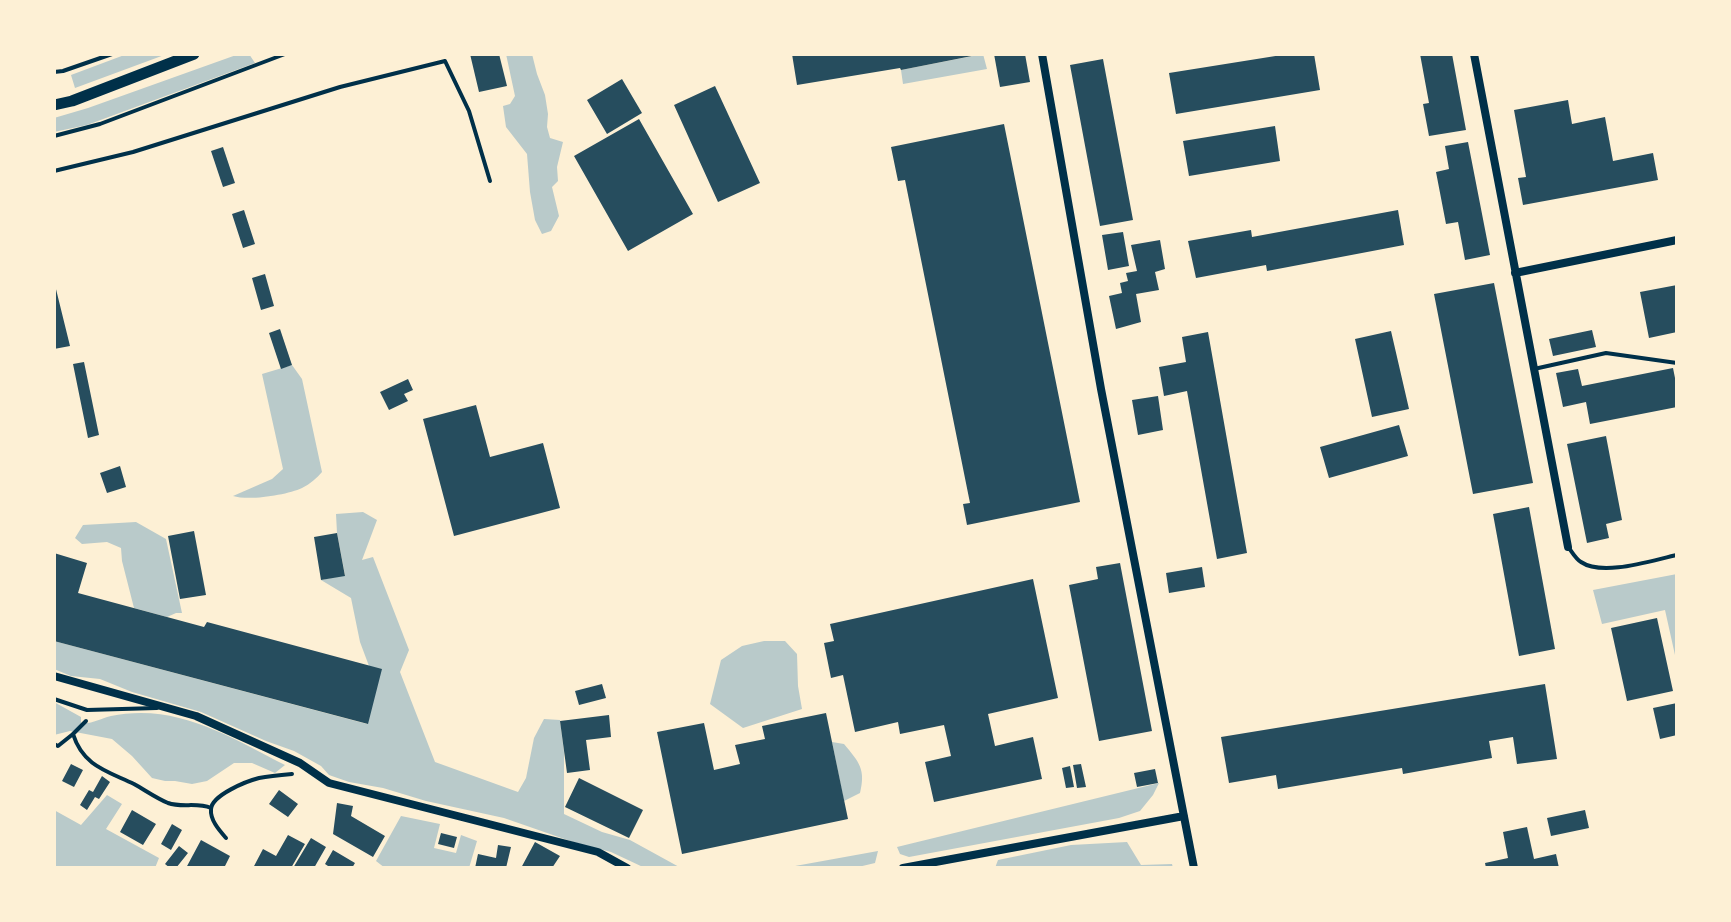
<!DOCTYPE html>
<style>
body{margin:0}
#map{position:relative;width:1731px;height:922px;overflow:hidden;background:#fdf0d5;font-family:"IBM Plex Sans",sans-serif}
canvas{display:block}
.frame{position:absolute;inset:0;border:56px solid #fdf0d5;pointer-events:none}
</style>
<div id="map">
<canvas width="1731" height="922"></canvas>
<div class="frame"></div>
</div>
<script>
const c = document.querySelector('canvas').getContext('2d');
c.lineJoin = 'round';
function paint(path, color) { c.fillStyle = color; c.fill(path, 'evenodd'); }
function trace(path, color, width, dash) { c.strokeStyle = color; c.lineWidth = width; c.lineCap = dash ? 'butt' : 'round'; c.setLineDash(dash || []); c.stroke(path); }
const green = new Path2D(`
 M127 54H167L75 88 71 75Z
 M239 54H249L255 63 87 125 54 132V118L88 108Z
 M506 54H532L537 74 545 95 548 114 547 127 550 138 563 142 557 167 558 181 552 187 559 216 551 231 542 234 535 220 530 192 527 154 506 127 503 106 510 104 515 96Z
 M983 54 987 69 903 84 901 70Z
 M292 365 302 379 322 472C317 478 310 484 302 488 287 495 249 501 233 496L272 479 283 469 262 374Z
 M363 512 377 520 362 560 373 557 409 650 400 672 435 762 518 792 526 778 534 738 544 719 560 720 564 752V814L602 832 630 840 681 868H645L611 852 573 842 504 818 426 801 383 788 349 782 329 775 321 766 294 751 266 741 201 712 132 692 100 679 71 676 54 669V641L367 724 369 666 360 642 351 598 321 580 345 575 337 533 336 514Z
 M136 522 166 539 182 613H176L167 617 134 608 122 561 121 548 107 542 82 544 75 538 83 525Z
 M1677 574V664L1665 610 1602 624 1593 590Z
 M764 641H785L797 654 798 686 802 709 743 728 710 704 721 660 742 646Z
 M54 702 81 717V723C93 724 99 719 111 716 120 714 131 713 141 713 193 713 240 742 285 765L275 773 252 763H234L207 781 192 784 175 781H165L152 778 132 756 112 739 70 731 54 735Z
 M832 742 844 744C859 762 866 769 860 793L844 801Z
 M1159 783 1153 795 1140 811 1119 818 909 857 900 854 897 847Z
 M107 795 122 804 106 829 159 858 155 868H54V810L81 825Z
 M401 816 440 824 434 848 456 853 461 835 477 841 469 868H385L376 861Z
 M1127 842 1141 865 1172 864 1173 868H995L998 860 1071 845Z
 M878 851 875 863 854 868H784Z`);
const building = new Path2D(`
 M470 54H499L507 86 479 92Z
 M792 54H977V55L901 70 900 68 797 85Z
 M994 54H1025L1030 82 1000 87Z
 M1288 54H1314L1320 90 1176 114 1169 73Z
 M1420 54H1452L1466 130 1429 136 1423 104 1429 103Z
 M1103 59 1133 220 1100 226 1070 65Z
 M622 79 642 113 607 134 587 100Z
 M715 86 760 183 718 202 674 105Z
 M1568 100 1572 124 1605 117 1613 161 1653 153 1658 180 1523 205 1518 178 1526 177 1514 110Z
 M639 119 693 214 628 251 574 156Z
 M1004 124 1080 502 967 525 963 504 970 503 905 180 898 181 891 147Z
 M1275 126 1280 161 1189 176 1183 141Z
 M1468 142 1490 255 1465 260 1458 222 1446 224 1436 172 1449 169 1445 146Z
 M223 147 235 183 223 187 211 151Z
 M244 210 255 244 243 248 232 214Z
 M1398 210 1404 245 1267 271 1266 265 1196 278 1188 241 1251 230 1252 237Z
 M1123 232 1129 266 1108 270 1102 235Z
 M1160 240 1165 269 1155 272 1159 290 1136 294 1141 322 1116 329 1109 296 1122 293 1120 283 1128 281 1126 273 1137 271 1131 245Z
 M265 274 274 306 261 310 252 278Z
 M54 281 70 346 54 349Z
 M1494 283 1533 483 1473 494 1434 294Z
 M1677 285V332L1649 338 1640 292Z
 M280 329 292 365 281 369 269 333Z
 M1592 330 1596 347 1553 356 1549 339Z
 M1391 331 1409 409 1372 417 1355 339Z
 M1208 332 1247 553 1217 559 1187 391 1164 396 1159 367 1186 362 1182 337Z
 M84 362 99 435 88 438 73 364Z
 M1673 368 1677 388V407L1590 424 1586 402 1563 407 1556 373 1578 369 1582 386Z
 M408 379 413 390 404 394 408 401 389 410 380 392Z
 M1158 396 1163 430 1138 435 1132 400Z
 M476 405 490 457 543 443 560 508 454 536 423 419Z
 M1399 425 1408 456 1329 478 1320 447Z
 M1606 436 1622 520 1606 524 1609 538 1587 543 1567 444Z
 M120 466 126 487 107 493 100 473Z
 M1529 507 1555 649 1519 656 1493 514Z
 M194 531 206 595 180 599 168 536Z
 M337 533 345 576 321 580 314 537Z
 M54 553 87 563 78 593 204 627 207 622 382 669 368 724 54 641Z
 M1120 563 1152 731 1099 741 1069 585 1098 579 1096 567Z
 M1202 567 1205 587 1169 593 1166 573Z
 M1033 579 1058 698 988 714 995 746 1033 737 1042 779 934 802 925 762 951 756 944 725 900 734 898 722 855 732 843 675 831 678 824 643 834 641 830 624Z
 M1657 618 1673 691 1627 701 1611 628Z
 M602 684 606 698 579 705 575 691Z
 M1545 684 1557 759 1517 764 1513 737 1489 741 1492 758 1403 774 1402 768 1278 789 1276 775 1229 783 1221 737Z
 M1677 703V735L1660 739 1653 708Z
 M826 713 848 819 682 854 657 732 704 723 714 770 740 764 735 745 765 739 762 726Z
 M609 715 611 737 586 740 590 770 567 773 560 721Z
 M71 764 83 770 74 787 62 781Z
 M1081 764 1086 787 1077 788 1073 765Z
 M1070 766 1074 787 1066 788 1062 768Z
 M1155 769 1158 783 1137 787 1134 773Z
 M102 776 110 782 99 799 95 797 87 810 80 805 89 790 93 792Z
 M579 778 643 810 629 838 565 807Z
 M279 790 298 804 288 817 269 804Z
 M337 803 353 806 351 816 385 836 373 857 333 834Z
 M132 810 156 824 143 845 120 832Z
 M1585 810 1589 828 1551 836 1547 818Z
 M172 824 182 830 171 850 161 844Z
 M1527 827 1534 859 1556 854 1559 868H1486L1485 863 1508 858 1503 832Z
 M441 833 457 837 454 848 438 844Z
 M288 835 305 844 291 868H253L263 849 276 856Z
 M311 838 326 847 314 868H293Z
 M201 840 230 856 224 868H186Z
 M535 842 560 856 552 868H521Z
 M498 845 511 847 506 868H475L478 854 496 858Z
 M179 846 188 853 176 868H170L165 864Z
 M333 850 355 863 352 868H331L325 864Z`);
const path = new Path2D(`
 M54 72 63 71 112 54
 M54 136 100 124 285 54
 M86 721 73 734C83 766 107 771 134 784 145 790 156 798 168 803 182 808 197 802 211 808
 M54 744 58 746 73 734
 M226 838C219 830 210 820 211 809 212 795 247 781 259 778 270 776 281 775 292 774`);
const service = new Path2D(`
 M54 171 133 152 340 87 445 61 469 111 490 181
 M1534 369 1606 353 1677 363
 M1569 548C1572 552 1576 559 1581 562 1603 577 1653 560 1677 555
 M54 699 87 710 157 708`);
const minor = new Path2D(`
 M1042 54 1101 389 1194 868
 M1474 54 1568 547
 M1515 273 1677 240
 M54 676 196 716 300 763 329 783 598 852 627 868
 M903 868 1184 816`);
const tertiary = new Path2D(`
 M54 105 72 101 194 54`);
paint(green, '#b9caca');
paint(building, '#264d5e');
trace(path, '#003049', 4);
trace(service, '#003049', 4);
trace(minor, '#003049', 8);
trace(tertiary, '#003049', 11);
</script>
